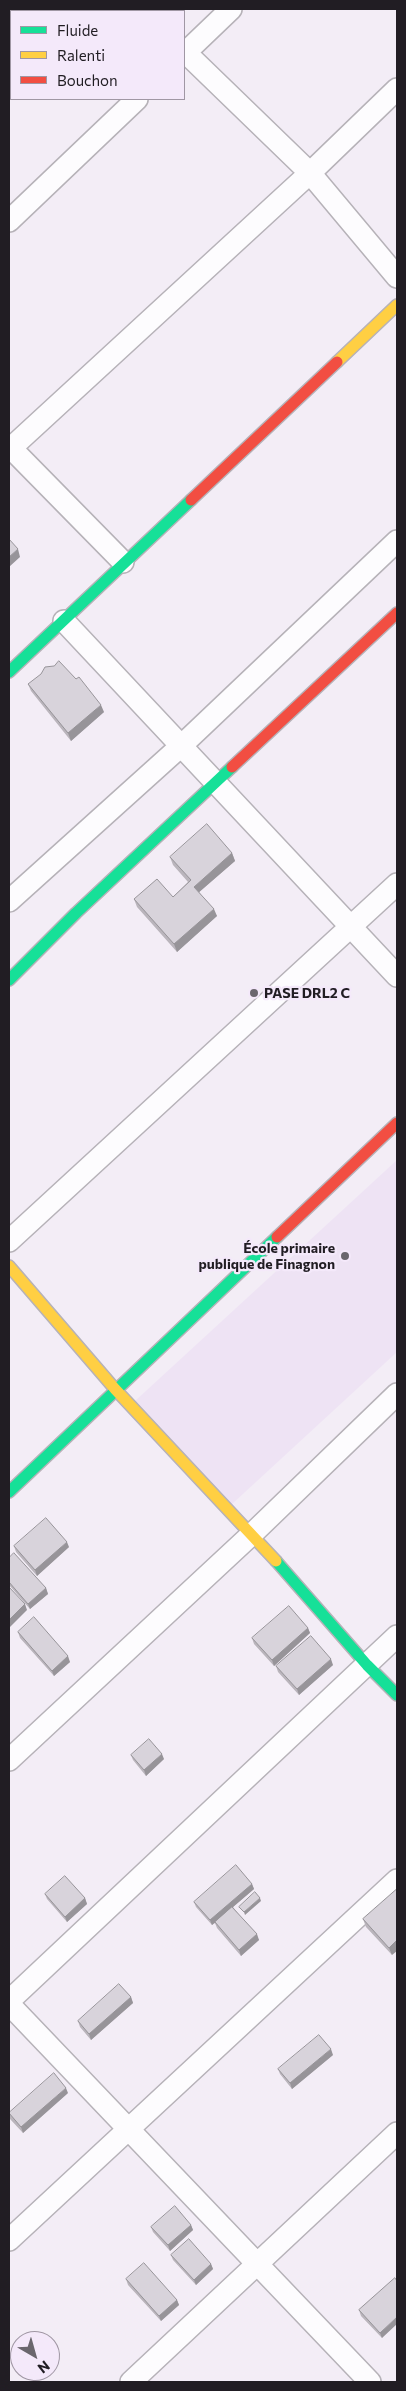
<!DOCTYPE html>
<meta charset="utf-8">
<style>
body{margin:0}
#map{position:relative;width:406px;height:2391px;overflow:hidden;background:#f3edf6;font-family:Commissioner,sans-serif}
canvas{display:block}
.frame{position:absolute;inset:0;border:10px solid #211d23;pointer-events:none}
.legend{position:absolute;left:10px;top:10px;width:175px;height:90px;box-sizing:border-box;background:#f4e9fa;border:1px solid #a097a4;margin:0;padding:6px 9px;list-style:none;font-size:15px;color:#211d23}
.legend li{display:flex;align-items:center;gap:10px;height:25px}
.legend b{width:25px;border:1px solid #a097a4}
.north{position:absolute;left:10px;top:2331px;width:50px;height:50px;box-sizing:border-box;background:#f4e9fa;border:1px solid #a097a4;border-radius:50%;rotate:142deg;font-size:14px;font-weight:700;line-height:20px;text-align:center;color:#211d23}
.north::after{content:'';display:block;margin:auto;width:18px;height:22px;background:#6a666d;clip-path:polygon(50% 0,100% 100%,50% 72%,0 100%)}
</style>
<div id="map">
<canvas width="406" height="2391"></canvas>
<div class="frame"></div>
<ul class="legend">
<li><b style="height:6px;background:#16e098"></b>Fluide</li>
<li><b style="height:6px;background:#ffcf43"></b>Ralenti</li>
<li><b style="height:6px;background:#f24e42"></b>Bouchon</li>
</ul>
<div class="north">N</div>
</div>
<script>
const c = document.querySelector('canvas').getContext('2d');
c.lineJoin = 'round';
function paint(path, color) { c.fillStyle = color; c.fill(path, 'evenodd'); }
function trace(path, color, width, dash) { c.strokeStyle = color; c.lineWidth = width; c.lineCap = dash ? 'butt' : 'round'; c.setLineDash(dash || []); c.stroke(path); }
function label(font, color, halo, rows, align = 'center') {
  c.font = font + ' Commissioner,sans-serif'; c.lineWidth = 4.5; c.setLineDash([]); c.textBaseline = 'middle'; c.strokeStyle = halo; c.fillStyle = color; for (const [text, x, y, turn = 0] of rows) {
    c.save(); c.translate(x, y); c.rotate((+turn || 0) * Math.PI / 180); c.textAlign = isNaN(turn) ? turn : align; if (halo) c.strokeText(text, 0, 0); c.fillText(text, 0, 0); c.restore();
  }
}
const built = new Path2D(`
 M397 1160V1352L231 1505 135 1401Z`);
const street = new Path2D(`
 M138 9 141 11
 M184 51 310 173 397 277
 M184 54 231 9
 M9 221 137 99
 M9 446 123 562
 M11 448 310 173 397 89
 M64 621 397 976
 M9 901 181 746 397 541
 M9 1241 397 884
 M9 1760 252 1534 397 1394
 M9 2001 397 1636
 M9 2004 370 2382
 M9 2240 397 1880
 M131 2382 397 2133`);
const fast = new Path2D(`
 M9 672 191 500
 M9 980 76 913 232 767
 M9 1492 277 1237
 M276 1561 367 1665 397 1695`);
const slow = new Path2D(`
 M337 362 397 305
 M9 1266 115 1389 276 1561`);
const jam = new Path2D(`
 M191 500 337 362
 M232 767 397 613
 M277 1237 397 1123`);
const wall = new Path2D(`
 M28 684 104 712 71 741 31 691Z
 M232 853 235 861 199 892 217 916 177 952 137 907 134 899 173 897 188 882 173 865 170 857Z
 M14 1546 69 1547 37 1576 16 1552Z
 M9 1558 46 1588 48 1594 30 1609 9 1585Z
 M308 1628 310 1633 274 1666 254 1644 252 1638Z
 M18 1632 70 1662 54 1676 20 1638Z
 M333 1665 299 1695 278 1672 276 1666Z
 M131 1755 164 1759 146 1776 133 1760Z
 M252 1884 254 1889 233 1907 259 1940 241 1956 217 1928 215 1923 212 1925 196 1907 194 1902Z
 M397 1889 392 1955 366 1927 363 1919Z
 M45 1894 85 1898 87 1904 67 1922 47 1899Z
 M131 1997 133 2003 91 2040 80 2027 78 2021Z
 M333 2055 292 2089 280 2074 278 2069Z
 M68 2093 23 2133 10 2119 9 2114Z
 M191 2225 193 2230 170 2251 153 2232 151 2227Z
 M171 2255 211 2264 213 2269 196 2285 173 2260Z
 M395 2278 382 2338 361 2316 359 2310Z
 M126 2279 177 2300 179 2305 161 2321 128 2285Z`);
const shadedWall = new Path2D(`
 M18 549 20 557 9 567V557Z
 M101 705 104 712 71 741 68 733Z
 M232 853 235 861 197 894 194 887Z
 M214 909 217 916 177 952 174 944Z
 M67 1542 69 1547 37 1576 35 1570Z
 M46 1588 48 1594 30 1609 28 1604Z
 M25 1604 27 1610 9 1628V1620Z
 M308 1628 310 1633 274 1666 272 1660Z
 M68 1656 70 1662 54 1676 52 1671Z
 M331 1659 333 1665 299 1695 297 1689Z
 M162 1754 164 1759 146 1776 144 1770Z
 M252 1884 254 1889 212 1925 210 1920Z
 M85 1898 87 1904 67 1922 65 1917Z
 M260 1898 261 1901 245 1915 244 1912Z
 M257 1934 259 1940 241 1956 239 1950Z
 M397 1940V1951L392 1955 389 1948Z
 M131 1997 133 2003 91 2040 89 2034Z
 M331 2049 333 2055 292 2089 290 2083Z
 M66 2088 68 2093 23 2133 21 2127Z
 M191 2225 193 2230 170 2251 168 2245Z
 M211 2264 213 2269 196 2285 194 2280Z
 M177 2300 179 2305 161 2321 159 2316Z
 M397 2317V2324L382 2338 380 2333Z`);
const building = new Path2D(`
 M9 539 18 549 9 557Z
 M59 661 76 679 79 677 101 705 68 733 28 684 41 674 45 667 54 666Z
 M207 824 232 853 194 887 214 909 174 944 134 899 157 879 173 897 191 880 170 857Z
 M46 1518 67 1542 35 1570 14 1546Z
 M14 1553 46 1588 28 1604 9 1582V1558Z
 M9 1587 25 1604 9 1620Z
 M289 1606 308 1628 272 1660 252 1638Z
 M34 1617 68 1656 52 1671 18 1632Z
 M311 1636 331 1659 297 1689 276 1666Z
 M149 1739 162 1754 144 1770 131 1755Z
 M236 1865 252 1884 210 1920 194 1902Z
 M65 1876 85 1898 65 1917 45 1894Z
 M397 1889V1940L389 1948 363 1919Z
 M255 1892 260 1898 244 1912 239 1907Z
 M232 1907 257 1934 239 1950 215 1922Z
 M119 1984 131 1997 89 2034 78 2021Z
 M319 2035 331 2049 290 2083 278 2069Z
 M54 2073 66 2088 21 2127 9 2113Z
 M175 2206 191 2225 168 2245 151 2227Z
 M189 2239 211 2264 194 2280 171 2255Z
 M144 2263 177 2300 159 2316 126 2279Z
 M395 2278 397 2281V2317L380 2333 359 2310Z`);
const markers = [
 [254,993,5,"#6a666d"],
 [345,1256,5,"#6a666d"]
];
const poiNames = [
 ["PASE DRL2 C",264,993],
 ["École primaire",335,1248,"right"],
 ["publique de Finagnon",335,1264,"right"]
];
paint(built, '#eee3f4');
trace(street, '#b6b2b8', 24);
trace(fast, '#b6b2b8', 14);
trace(slow, '#b6b2b8', 14);
trace(jam, '#b6b2b8', 14);
trace(street, '#fdfcfe', 21);
trace(fast, '#16e098', 11);
trace(slow, '#ffcf43', 11);
trace(jam, '#f24e42', 11);
paint(wall, '#bab5bc');
paint(shadedWall, '#979499');
paint(building, '#d8d3db');
trace(building, '#979499', 1);
for (const [x, y, r, color] of markers) { const dot = new Path2D(); dot.arc(x, y, r, 0, 2 * Math.PI); c.fillStyle = color; c.fill(dot); trace(dot, '#f4e9fa', 2); }
label('bold 14px', '#211d23', '#f4e9fa', poiNames, 'left');
</script>
